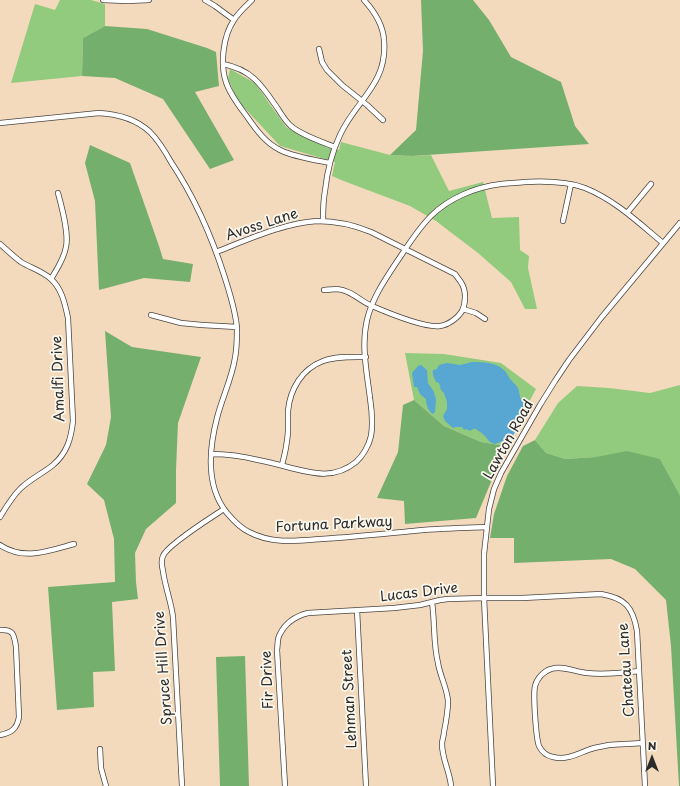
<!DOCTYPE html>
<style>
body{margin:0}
#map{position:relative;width:680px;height:786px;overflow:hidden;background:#f4dabc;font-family:"Playpen Sans",sans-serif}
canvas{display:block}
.north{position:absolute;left:632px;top:738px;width:40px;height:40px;-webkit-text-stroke:3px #fbf7ec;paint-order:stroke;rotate:0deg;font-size:11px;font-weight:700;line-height:16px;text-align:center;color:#2b2b2b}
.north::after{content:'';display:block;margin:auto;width:14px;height:18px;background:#2b2b2b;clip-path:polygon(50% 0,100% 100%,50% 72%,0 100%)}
</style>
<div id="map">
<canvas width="680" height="786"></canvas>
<div class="north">N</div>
</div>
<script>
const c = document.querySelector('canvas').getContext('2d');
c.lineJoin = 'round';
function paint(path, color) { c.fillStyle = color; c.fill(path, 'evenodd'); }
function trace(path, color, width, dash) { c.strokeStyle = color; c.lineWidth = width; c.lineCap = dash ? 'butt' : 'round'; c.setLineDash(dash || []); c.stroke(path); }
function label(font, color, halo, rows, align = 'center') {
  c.font = font + ' "Playpen Sans",sans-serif'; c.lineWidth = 3.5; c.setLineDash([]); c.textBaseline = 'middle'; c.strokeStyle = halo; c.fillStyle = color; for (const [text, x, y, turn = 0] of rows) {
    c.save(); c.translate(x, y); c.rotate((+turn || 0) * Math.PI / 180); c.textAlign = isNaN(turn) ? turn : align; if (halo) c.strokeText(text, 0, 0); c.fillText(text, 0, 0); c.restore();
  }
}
const green = new Path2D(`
 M60 0H91L105 4V26L83 38 82 76 11 83 35 4 55 10Z
 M230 69 255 83 286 127 326 147 339 150 341 142 390 155 412 156 431 155 449 191 483 182 492 218 519 217 520 250 529 256 528 268 537 309H525L511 282 478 253 436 221 410 206 341 180 332 176 335 162 280 146 238 101 228 79Z
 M405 353 444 354 501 363 536 389 506 446 481 442 444 426 414 400Z
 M680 385V498L660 459 596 457 565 459 546 453 535 440 558 403 577 386 609 388 650 393Z`);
const forest = new Path2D(`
 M421 0H473L489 20 511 57 561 82 575 126 589 144 412 156 390 155 416 130 423 51Z
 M105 26 147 29 207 48 216 52 219 86 195 92 234 160 210 169 163 99 115 78 82 76 83 38Z
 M90 145 130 163 159 246 163 259 193 264 190 282 144 278 99 290 95 201 85 163Z
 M105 331 132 347 201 357 178 423 176 470V503L146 529 135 553 136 582 138 599 112 602 115 671 93 672 94 707 57 710 48 587 115 582 114 539 104 500 87 484 106 445 111 417Z
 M414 400 444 426 481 442 506 446 476 518 405 524 404 501 377 498 398 452 403 405Z
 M535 440 546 453 565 459 596 457 627 451 660 459 680 496V786H679L671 646 666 600 635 569 611 559 514 563V538H490L494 514 507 476 523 446Z
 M245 656 249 786H220L216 657Z`);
const water = new Path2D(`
 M472 362C484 362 496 362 505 371 507 373 508 376 510 379 513 382 515 384 518 388 520 393 519 399 524 402H527V404L525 405 524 413 522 421 512 437 508 439 495 444 492 443 490 442 483 434 476 429H473L470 431 466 429 464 430 462 427H456L453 428 445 421 443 416 447 409V402L444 393 441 390 439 383 436 382C434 377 432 375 433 370L437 369 439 365 447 363 460 365Z
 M421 365 427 370 428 383 434 392 436 400 435 412 433 414C428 411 426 404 426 399L420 394 417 387H414L412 373 418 366Z`);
const street = new Path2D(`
 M103 0 127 1 149 0
 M205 0 215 6 234 20
 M252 0C246 6 238 13 234 20 223 36 220 64 226 82 230 95 240 107 248 118 257 131 266 143 280 150 294 157 315 160 330 163
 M319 49 322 62 327 70 342 85 367 105 383 120
 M223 64C253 70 262 86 278 109 282 115 285 121 291 126 301 135 322 142 335 147
 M0 123 99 113C117 114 136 119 150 132 157 139 166 153 171 162 195 198 212 237 225 278 230 294 236 312 237 329 237 338 237 348 235 358 232 378 222 398 217 418 209 449 205 486 227 513 233 520 240 528 249 532 271 544 297 541 321 539 352 537 382 534 413 531 437 528 462 528 486 527
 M627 213 651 184
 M323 221C323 211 323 201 325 191 327 172 332 152 340 135 356 100 388 84 384 40 383 25 374 11 364 0
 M563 221 571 184
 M0 244C7 250 13 256 21 262 31 268 42 271 51 279 62 289 65 304 68 318L73 421C71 439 67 453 53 465 42 474 30 479 20 489 12 497 6 507 0 517
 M216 252C247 240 284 223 317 221 335 221 354 225 371 232L455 274C457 277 460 280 462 284 466 291 466 303 462 311 458 318 448 325 440 326 425 328 386 312 372 306 360 301 351 290 337 289 333 289 328 290 324 290
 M51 279C57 269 64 259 66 247 69 233 62 208 58 193
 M463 309 476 313 485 319
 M151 315 181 323 202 325 237 327
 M211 454C227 454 242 456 258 460 269 462 280 465 291 468 315 474 335 479 356 462 363 456 369 445 371 436 373 424 372 411 370 398 367 373 361 346 367 320 372 299 384 281 396 263 407 247 417 230 431 216 449 198 476 187 501 184 509 183 517 183 525 182 545 181 566 181 585 188 615 200 639 223 663 243
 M282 465C285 454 287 444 288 432 288 425 288 418 288 411 290 389 302 369 323 361 336 356 352 357 366 357
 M0 545C24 561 48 551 74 544
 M432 602C435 622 433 643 438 663 440 676 447 688 448 701 448 712 446 722 444 732 444 736 442 740 442 744 442 759 450 772 451 786
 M357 610 366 786
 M0 630C14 629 14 635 16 647L19 717C17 729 11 733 0 735
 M639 671C622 673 604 675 587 673 576 672 562 665 551 669 544 671 537 678 535 686 533 695 536 738 539 746 542 752 547 756 553 757 568 761 580 752 594 748 599 747 604 746 609 745 620 744 631 744 642 743
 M100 749 101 768 106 786
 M182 786 173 617C171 601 165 587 163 571 162 567 161 560 163 556 167 545 212 517 224 509
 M285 786 277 650C278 645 277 638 280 634 286 622 296 616 308 613L394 608 420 605 440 600 448 599 484 598H522L601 594C625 598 633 607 637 631L645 786
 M493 786 484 598V554L489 509 494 489 501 473 540 405 555 381 569 360 601 318 680 223`);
const streetNames = [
 ["Avoss Lane",262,225,-18],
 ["Amalfi Drive",59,379,-92],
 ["Lawton Road",509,440,-61],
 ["Fortuna Parkway",334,525,-3],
 ["Lucas Drive",419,593,-7],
 ["Spruce Hill Drive",164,668,-94],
 ["Chateau Lane",627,670,-94],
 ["Fir Drive",268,680,-92],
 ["Lehman Street",350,699,-93]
];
paint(green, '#92cb7e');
paint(forest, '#75af6d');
paint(water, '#58a6d2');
trace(street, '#494541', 6);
trace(street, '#fff', 4.5);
label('14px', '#2b2b2b', '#fbf7ec', streetNames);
</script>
